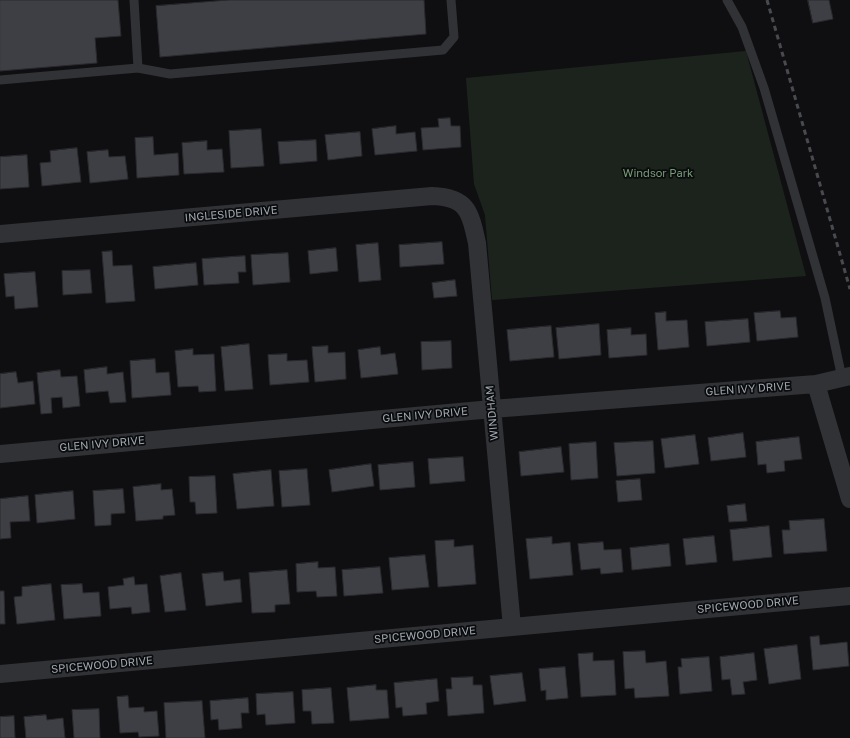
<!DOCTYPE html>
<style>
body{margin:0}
canvas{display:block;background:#0f0f11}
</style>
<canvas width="850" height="738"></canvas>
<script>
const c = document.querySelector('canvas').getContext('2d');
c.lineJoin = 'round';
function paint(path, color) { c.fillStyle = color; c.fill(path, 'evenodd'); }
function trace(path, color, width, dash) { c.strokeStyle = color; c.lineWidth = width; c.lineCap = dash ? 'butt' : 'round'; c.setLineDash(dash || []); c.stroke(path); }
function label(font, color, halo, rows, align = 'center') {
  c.font = font + ' "Golos Text",sans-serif'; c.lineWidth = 3.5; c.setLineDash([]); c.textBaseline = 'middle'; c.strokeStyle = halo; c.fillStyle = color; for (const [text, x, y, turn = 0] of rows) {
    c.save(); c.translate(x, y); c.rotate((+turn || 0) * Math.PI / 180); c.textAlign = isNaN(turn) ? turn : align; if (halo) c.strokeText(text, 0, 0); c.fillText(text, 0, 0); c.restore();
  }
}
const green = new Path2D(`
 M746 51 806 276 492 300 485 215 474 184 466 78Z`);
const building = new Path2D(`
 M0 0H118L121 36 95 38 97 63 0 71Z
 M229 0H424L426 34 160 57 156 6Z
 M808 0H829L833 19 813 23Z
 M450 118 451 126H460L461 147 423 150 421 128 439 127 438 119Z
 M396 126V134L415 132 417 151 375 155 372 129Z
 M261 129 264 166 231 168 229 131Z
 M360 132 362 156 328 160 325 135Z
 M153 137 154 155 178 153 179 175 137 178 135 138Z
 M316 140 317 161 280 164 278 142Z
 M207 141V150L222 149 224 172 184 174 182 143Z
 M77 148 81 182 42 186 40 163 51 162 50 151Z
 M108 150 109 157 125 156 128 179 90 183 87 152Z
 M27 155 29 187 0 189V157Z
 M442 242 444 264 400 267 399 245Z
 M378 243 381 280 359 282 356 245Z
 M336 248 338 271 310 274 308 251Z
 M112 251 113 266 132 265 135 301 106 303 102 252Z
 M288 253 290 282 253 285 251 255Z
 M245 256 246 272H238L239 283 204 285 202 259Z
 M196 263 198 285 155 289 153 267Z
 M90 270 92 293 63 295 62 271Z
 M35 272 38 307 15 309 14 296 6 297 4 274Z
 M455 280 457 296 434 298 432 283Z
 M780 311 781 318 796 317 798 337 757 341 754 313Z
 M666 312V321L687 320 689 347 658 350 655 313Z
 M748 319 750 342 707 346 705 322Z
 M599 324 601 355 559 359 556 328Z
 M551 326 554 357 510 361 507 330Z
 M631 328V335L646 334 647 355 609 358 607 330Z
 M451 341 452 368 422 370 421 342Z
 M249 344 253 389 225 391 221 347Z
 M328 346V353L345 352 346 379 315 382 312 347Z
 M380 347 381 355 395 353 398 374 361 378 358 350Z
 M193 349V355L214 354 216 391 199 392 198 386 178 387 175 351Z
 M287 354V361L307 360 309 382 270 385 268 355Z
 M155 359 156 373 169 372 171 395 132 398 130 361Z
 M107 367V374L123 372 126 402 110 403 108 391 86 393 84 370Z
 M60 370 61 377 77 376 80 406 63 408 62 397 51 398 52 413 41 414 37 373Z
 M16 372 18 383 33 381 35 404 0 408V374Z
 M743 433 746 457 711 461 708 438Z
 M695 435 699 464 665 468 661 439Z
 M799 437 802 459 784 461 785 471 767 473 766 464 758 465 756 442Z
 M653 441 655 473 617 476 614 443Z
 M596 442 598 478 571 480 569 444Z
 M561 447 564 472 521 476 519 452Z
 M463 457 465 481 430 484 428 459Z
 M413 462 415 487 380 490 378 465Z
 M371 464 374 486 332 492 329 470Z
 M307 469 310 505 282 507 279 471Z
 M271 470 274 506 237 509 233 474Z
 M215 476 217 513 196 514 195 502H190L189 477Z
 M640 479 642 500 618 502 616 481Z
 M161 484V490L172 489 175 515 163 516V519L136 521 133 487Z
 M123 489 125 513 111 514V525L95 526 93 491Z
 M73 491 75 519 37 523 35 495Z
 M28 496 30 521 10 522 11 538 0 539V499Z
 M745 504 747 521 729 522 727 506Z
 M824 519 827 551 784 554 782 530H790L789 521Z
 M769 526 772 557 733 561 730 530Z
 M714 536 717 562 686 565 683 539Z
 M552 537V544L570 542 573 575 530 579 526 539Z
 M454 540V547L473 545 476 584 438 587 435 541Z
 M603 542 604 550 621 549 623 572 601 574 600 568 581 570 578 544Z
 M669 544 671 566 632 570 630 548Z
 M425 555 429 587 392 590 389 558Z
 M318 562V568L335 567 337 596 317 597 316 591 297 592 296 564Z
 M380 567 383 593 344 596 342 570Z
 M287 570 290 604 275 605V612L252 613 249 573Z
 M223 572 224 581 240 579 242 602 206 606 202 574Z
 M181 573 186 610 165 612 160 576Z
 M134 577 135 585 147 584 150 612 132 614 131 607 110 609 108 587 124 585 123 579Z
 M51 584 55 620 17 624 14 597 22 596V587Z
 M82 584 83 593 99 592 101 616 64 619 61 585Z
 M0 591H4L5 624H0Z
 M819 636 820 645 847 642 849 666 813 670 810 637Z
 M797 645 801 679 769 684 764 649Z
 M645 651 646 663 666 661 669 696 635 698 634 688 625 689 623 652Z
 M593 653V661L614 660 616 695 581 697 578 654Z
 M754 653 757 680 743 682 745 694 732 695 730 679 722 680 720 657Z
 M709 657 712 691 680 694 678 667H682L681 659Z
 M565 667 568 698 546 700V690L541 691 539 669Z
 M522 673 526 701 494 705 490 676Z
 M473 677V685H482L484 713 448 716 446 689H452L451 678Z
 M437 679 439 701 426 703 427 714 403 716 402 707 396 708 394 683Z
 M376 685V690H387L389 718 350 721 347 688Z
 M331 688 334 723 312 724 311 711H303L302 690Z
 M293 692 295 723 266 725 265 714 257 715 256 694Z
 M128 696 129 708 144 707V712L157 711 159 736 139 737 138 732 120 733 117 697Z
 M248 698 249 713H241L242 728 219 730 218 719 211 720 210 701Z
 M202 701 205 738H166L164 703Z
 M99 709 100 738H74L72 710Z
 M46 715 47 720 63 718 65 738H26L24 717Z
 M14 716 15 738H0V717Z`);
const service = new Path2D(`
 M727 0 742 27 764 88 825 298 842 378
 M138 68 170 74 443 50 454 37 451 0
 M0 80 138 68 134 0`);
const minor = new Path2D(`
 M0 234 432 196C467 197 470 211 477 243L512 627
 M816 384 850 499
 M0 454 492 409 816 384 850 376
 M0 674 850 596`);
const rail = new Path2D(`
 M767 0 850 289`);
const parkNames = [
 ["Windsor Park",658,174]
];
const streetNames = [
 ["INGLESIDE DRIVE",231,214,-5],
 ["GLEN IVY DRIVE",748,389,-4],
 ["WINDHAM",492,413,-95],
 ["GLEN IVY DRIVE",425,415,-5],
 ["GLEN IVY DRIVE",102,444,-5],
 ["SPICEWOOD DRIVE",748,605,-5],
 ["SPICEWOOD DRIVE",425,635,-5],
 ["SPICEWOOD DRIVE",102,665,-5]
];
paint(green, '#1c231c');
paint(building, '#3e3f44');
trace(building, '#292a2d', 1);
trace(service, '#313236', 9);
trace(minor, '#313236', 18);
trace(rail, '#484a4f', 3, [5, 4]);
label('11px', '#789c78', '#0a0b0c', parkNames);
label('11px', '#a1a7b1', '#0a0b0c', streetNames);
</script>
